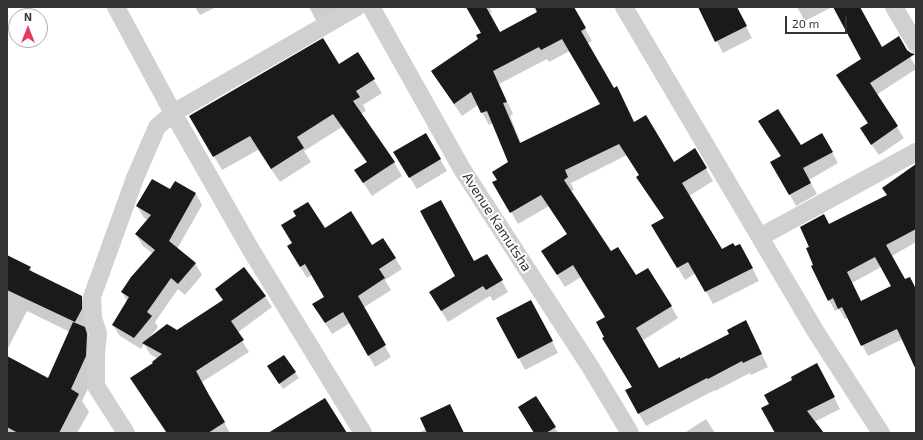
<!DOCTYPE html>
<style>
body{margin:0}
#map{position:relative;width:923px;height:440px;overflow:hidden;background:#fff;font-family:"Exo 2",sans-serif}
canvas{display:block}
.frame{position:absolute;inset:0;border:8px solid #333;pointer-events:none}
.north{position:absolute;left:8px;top:8px;width:40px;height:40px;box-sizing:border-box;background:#fff;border:1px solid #adadad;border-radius:50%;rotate:0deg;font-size:11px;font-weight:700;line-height:16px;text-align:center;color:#333}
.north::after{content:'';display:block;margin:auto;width:14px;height:18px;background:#e33b58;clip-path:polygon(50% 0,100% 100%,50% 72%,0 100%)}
.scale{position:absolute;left:785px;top:16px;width:62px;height:18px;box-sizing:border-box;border:2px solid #333;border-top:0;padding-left:5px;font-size:12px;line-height:14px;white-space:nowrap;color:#333;-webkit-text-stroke:3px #fff;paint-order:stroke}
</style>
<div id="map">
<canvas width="923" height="440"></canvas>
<div class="frame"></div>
<div class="north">N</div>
<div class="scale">20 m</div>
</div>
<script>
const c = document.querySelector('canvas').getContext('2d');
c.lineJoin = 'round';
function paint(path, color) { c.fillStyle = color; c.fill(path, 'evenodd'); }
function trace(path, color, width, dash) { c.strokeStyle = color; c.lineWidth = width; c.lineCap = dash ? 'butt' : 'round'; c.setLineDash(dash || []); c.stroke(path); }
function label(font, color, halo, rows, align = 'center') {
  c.font = font + ' "Exo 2",sans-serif'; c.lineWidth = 4; c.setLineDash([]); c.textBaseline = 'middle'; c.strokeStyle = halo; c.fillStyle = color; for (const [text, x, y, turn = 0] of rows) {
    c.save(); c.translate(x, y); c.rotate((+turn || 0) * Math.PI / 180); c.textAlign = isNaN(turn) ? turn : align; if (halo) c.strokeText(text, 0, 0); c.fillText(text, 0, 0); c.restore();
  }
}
const shadow = new Path2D(`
 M195 7H216L200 15Z
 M309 7H355L320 28Z
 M467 7H489L492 12 490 13 500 33 537 13 533 7H573L592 41 587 44 634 123 674 163 695 149 713 181 689 196 722 250 747 258 759 281 713 304 696 273 685 280 653 225 664 218 645 189 640 176 627 155 571 183 574 190 570 192 611 253 635 277 671 306 678 318 642 341 658 369 752 334 768 367 751 375 750 373 715 391V390L646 426 626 391 633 387 605 337 606 317 581 277 565 287 542 251 568 234 549 206 518 224 494 183 498 180 510 162 493 123 489 125 478 105 462 116 432 72 479 39 482 33ZM570 51 601 104 521 143 510 116 513 114 499 84 547 59 549 62Z
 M699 7H736L752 38 723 53Z
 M797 7H832L805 21Z
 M834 7H860L882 48 910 57 916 67V69L876 95 904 138 879 155 868 140V124L844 87 863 59Z
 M357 54 382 93 363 105 366 111 361 114 394 162 402 176 372 196 355 170 367 163 342 127 304 151 311 162 280 182 258 150 222 170 191 116 339 65Z
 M759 122 800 146 822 134 838 163 809 180 817 194 796 206 772 162 781 157Z
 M425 134 447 171 417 189 401 164Z
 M916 165V242L892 256 916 300V363L903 339 868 356 848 318 845 319 839 309 835 311 829 300 814 265 810 248 824 215 830 225 888 196ZM881 267 892 286 861 302 852 283Z
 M170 191 196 194 202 205 177 249 195 263 202 275 185 295 178 289 155 322 158 327 150 337 177 331 224 301 216 289 265 296 272 307 237 333 249 352 202 382 230 433H166L131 379 154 363 158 359 150 354 144 344 141 349 120 336 113 325 127 301 122 292 153 254 143 246 136 234 148 220 144 218 137 206Z
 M324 229 372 246 395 258 402 269 385 280 391 290 363 308 391 357 375 367 350 323 332 334 320 315 325 297 312 275 307 278 295 258Z
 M487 255 508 292 493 301 490 296 448 322 437 304 457 276 474 262Z
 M7 256 30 268 33 273 81 296 91 314V326L88 334 94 345 95 374 82 401 89 412 77 433H7V358L48 379 70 332 27 311 7 350Z
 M537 312 558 353 525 370 498 318Z
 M284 356 299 378 283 389 272 372Z
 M823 376 840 409 814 422 822 433H776Z
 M536 398 558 433H535Z
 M706 419 715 433H684Z
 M426 429 464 433H418Z`);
const building = new Path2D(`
 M466 7H486L500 32 537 12 535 7H574L586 28 581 31 614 88 617 86 634 122 646 115 674 162 695 148 707 168 682 183 722 249 733 243 735 246 740 244 753 268 705 292 688 262 677 268 651 225 664 218 636 177 639 175 619 144 565 170 568 177 564 180 611 251 618 247 636 275 648 268 672 306 636 328 659 368 680 357V359L729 334 727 330 746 320 762 354 743 363 742 361 708 379 707 378 638 414 625 390 632 387 602 338 604 337 596 322 605 317 573 265 557 275 541 251 567 234 541 195 510 213 492 182 497 180 492 172 508 162 487 111 481 113 471 92 454 104 431 71 478 39 476 35 481 33ZM562 39 600 104 520 143 503 103 507 102 493 71 539 47 541 50Z
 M698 7H737L747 26 715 42Z
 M833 7H860L882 47 899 36 907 50 911 53 915 54 870 83 898 126 871 145 860 128 868 123 836 75 861 59Z
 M323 38 339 64 358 52 375 79 356 91 360 97 353 101 395 162 363 183 354 170 367 162 333 114 297 137 304 148 271 169 250 136 213 157 189 116Z
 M778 109 801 145 822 133 833 152 803 168 811 183 789 195 770 162 781 156 758 121Z
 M426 133 441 159 409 178 393 152Z
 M916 164V229L886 245 905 279 910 277 916 289V370L897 329 861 346 842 307 838 309 833 298 828 301 811 266 813 265 806 248 809 247 800 227 824 214 829 224 887 195 882 188ZM875 257 891 286 861 301 847 272Z
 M152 179 170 189 175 181 196 193 169 241 196 263 178 284 171 278 147 312 152 316 134 338 112 325 129 297 121 292 131 277 155 250 135 234 151 215 136 206Z
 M441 200 474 261 487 254 503 280 486 290 483 286 441 311 429 292 455 276 420 211Z
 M308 202 325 228 351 211 372 245 383 238 396 258 379 269 385 278 358 296 386 345 368 356 343 312 325 323 312 304 324 297 305 264 300 267 287 246 292 243 281 225 296 216 293 211Z
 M7 255 31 267 29 270 82 296V309L75 322 7 290Z
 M244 267 266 296 231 321 244 340 196 371 209 395 225 422 208 433H167L130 378 153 363 152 362 162 354 142 343 167 324 177 330 223 300 215 289Z
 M531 300 553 341 518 359 496 318Z
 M73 322 85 327 87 334 86 356 71 389 79 394 59 433H18L7 427V356L48 378Z
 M284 355 296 372 279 384 267 366Z
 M817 363 835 397 807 411 824 433H775L761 408 769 404 764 395 792 380 791 377Z
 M536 396 556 427 546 433H534L518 407Z
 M325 398 347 433H268Z
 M450 404 464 433H427L420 418Z`);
const minor = new Path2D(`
 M116 7 173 113 251 250 363 433
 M371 7 462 169 591 368 630 433
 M624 7 816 332 881 433
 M894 7 916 44
 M760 237 916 152
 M126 433 96 386V354L98 333 93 318 92 297 135 178 157 127 173 113 357 7`);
const streetNames = [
 ["Avenue Kamutsha",497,222,57]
];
paint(shadow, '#0003');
paint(building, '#1a1a1a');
trace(minor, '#d0d0d0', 18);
label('14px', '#333', '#fff', streetNames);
</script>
